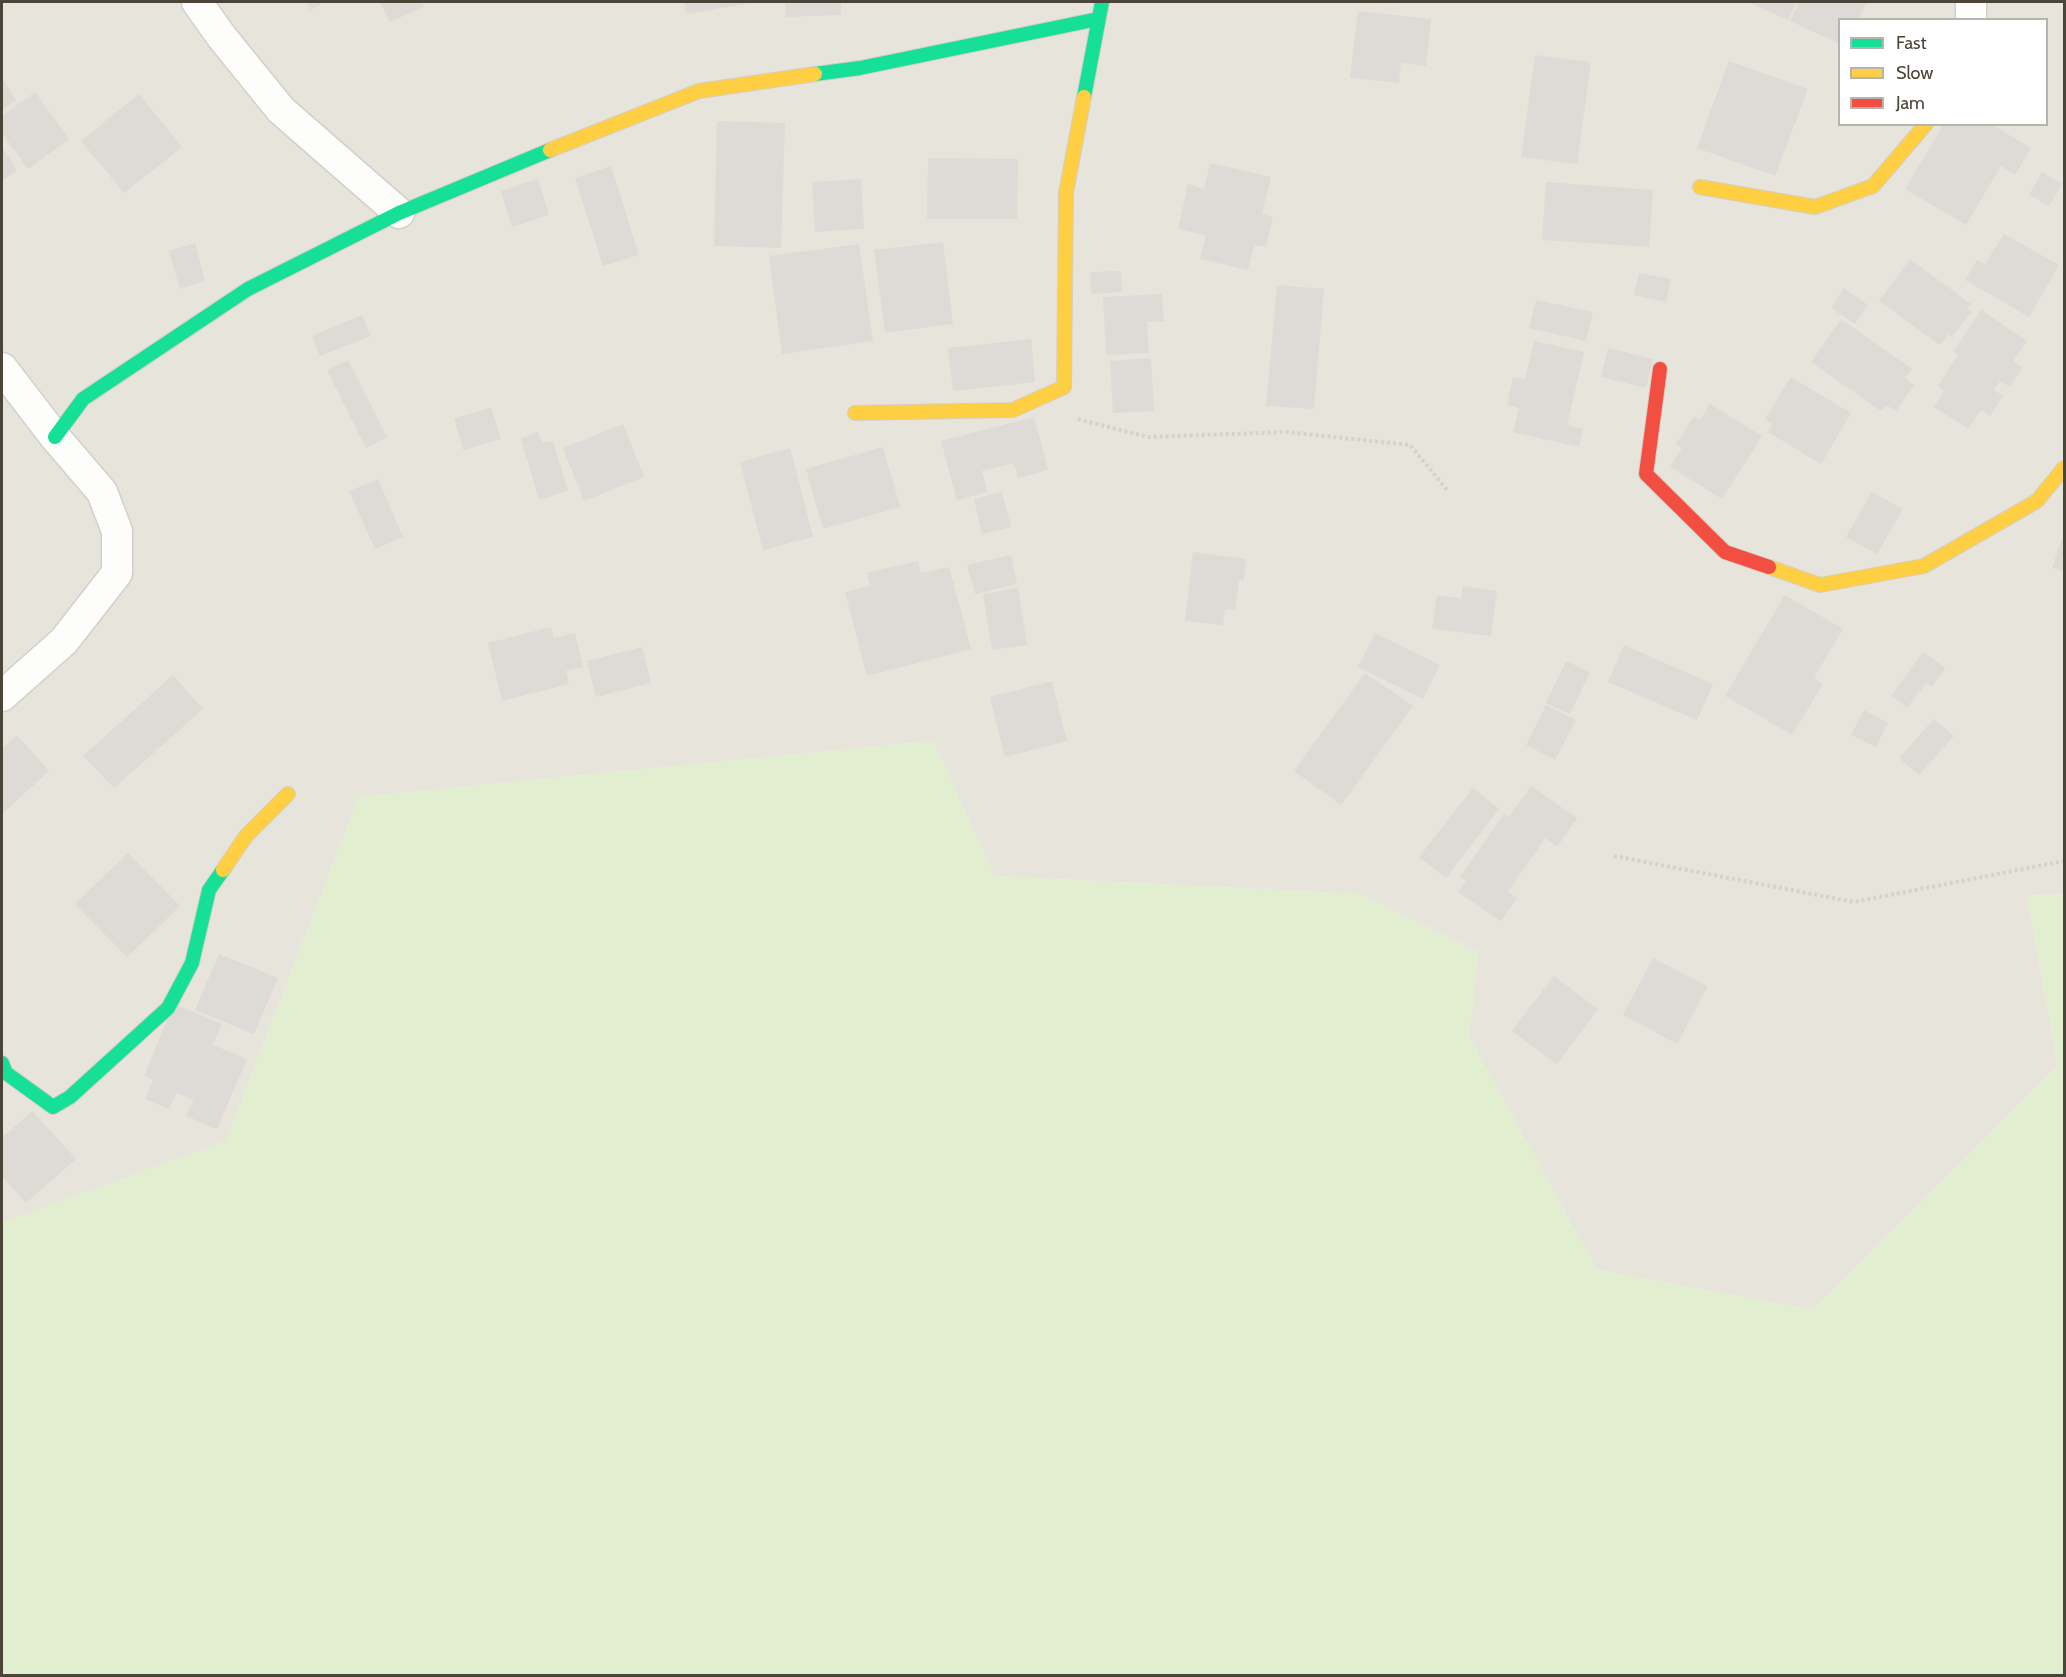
<!DOCTYPE html>
<style>
body{margin:0}
#map{position:relative;width:2066px;height:1677px;overflow:hidden;background:#f4f2ee;font-family:Cabin,sans-serif}
canvas{display:block}
.frame{position:absolute;inset:0;border:3px solid #4b4439;pointer-events:none}
.legend{position:absolute;left:1838px;top:18px;width:210px;height:108px;box-sizing:border-box;background:#fff;border:2px solid #b7b4b0;margin:0;padding:8px 10px;list-style:none;font-size:18px;color:#4b4439}
.legend li{display:flex;align-items:center;gap:12px;height:30px}
.legend b{width:30px;border:2px solid #b7b4b0}
</style>
<div id="map">
<canvas width="2066" height="1677"></canvas>
<div class="frame"></div>
<ul class="legend">
<li><b style="height:8px;background:#16e098"></b>Fast</li>
<li><b style="height:8px;background:#ffcf43"></b>Slow</li>
<li><b style="height:8px;background:#f24e42"></b>Jam</li>
</ul>
</div>
<script>
const c = document.querySelector('canvas').getContext('2d');
c.lineJoin = 'round';
function paint(path, color) { c.fillStyle = color; c.fill(path, 'evenodd'); }
function trace(path, color, width, dash) { c.strokeStyle = color; c.lineWidth = width; c.lineCap = dash ? 'butt' : 'round'; c.setLineDash(dash || []); c.stroke(path); }
const residential = new Path2D(`
 M2 2H2064V894L2027 896 2058 1066 1813 1310 1597 1270 1469 1037 1478 952 1359 894 994 876 933 741 359 797 226 1141 2 1223ZM1840 20H2046V124H1840Z`);
const green = new Path2D(`
 M933 741 994 876 1359 894 1478 952 1469 1037 1597 1270 1813 1310 2058 1066 2027 896 2064 894V1675H2V1223L226 1141 359 797Z`);
const building = new Path2D(`
 M306 2H324L311 10Z
 M380 2H421L424 7 390 22Z
 M684 2H745L746 4 686 14Z
 M785 2H841V15L786 17Z
 M1748 2H1797L1788 20Z
 M1799 2H1867L1858 20H1840V44L1790 21Z
 M1358 11 1431 19 1426 66 1401 63 1399 83 1350 78Z
 M1535 55 1591 62 1577 164 1521 157Z
 M1729 61 1808 89 1775 176 1697 148Z
 M2 78 16 100 2 110Z
 M35 92 69 139 28 169 2 133V116Z
 M139 94 182 147 124 193 81 141Z
 M717 121 785 123 781 248 714 246Z
 M1944 124H1991L2031 148 2015 175 2001 166 1966 225 1905 189Z
 M2 147 17 171 2 181Z
 M928 158 1018 159 1017 219H927Z
 M1210 163 1271 177 1262 214 1273 217 1266 247 1254 245 1248 270 1200 259 1206 235 1178 229 1188 184 1204 189Z
 M611 166 639 255 603 266 575 178Z
 M2042 172 2062 184 2049 206 2029 195Z
 M538 179 549 215 512 227 501 191Z
 M861 179 864 229 815 232 812 182Z
 M1546 182 1653 190 1649 247 1542 240Z
 M2004 234 2059 265 2029 317 1965 280 1977 260 1985 264Z
 M943 242 953 324 885 333 874 250Z
 M195 243 205 281 180 289 169 251Z
 M859 244 873 341 782 354 769 256Z
 M1910 259 1971 304 1967 309 1971 312 1952 337 1948 334 1940 345 1879 301Z
 M1121 271 1122 292 1091 294 1090 272Z
 M1639 273 1671 279 1666 302 1634 295Z
 M1277 285 1324 289 1314 409 1266 406Z
 M1844 288 1868 305 1855 324 1831 308Z
 M1162 294 1164 321 1147 322 1149 353 1106 355 1103 297Z
 M1536 300 1593 312 1586 341 1529 328Z
 M1981 310 2027 341 2013 361 2022 368 2010 387 2000 381 1994 390 2003 396 1990 416 1981 410 1968 429 1934 407 1944 391 1938 386 1958 355 1953 352Z
 M362 315 371 336 320 356 312 336Z
 M1841 319 1912 369 1905 378 1914 385 1896 411 1886 405 1881 411 1811 362Z
 M1031 339 1035 382 953 391 948 348Z
 M1534 341 1584 352 1567 425 1583 429 1579 447 1513 432 1519 408 1507 405 1513 377 1525 380Z
 M1608 348 1653 359 1646 388 1601 377Z
 M1151 358 1154 411 1113 413 1110 361Z
 M348 360 387 437 366 448 327 370Z
 M1791 377 1851 413 1821 464 1768 432 1773 424 1765 419Z
 M1710 404 1762 436 1722 499 1670 467 1682 448 1676 444 1694 416 1700 420Z
 M491 408 501 439 463 450 454 418Z
 M1034 417 1048 470 1018 478 1014 463 982 471 987 492 957 500 941 441Z
 M623 424 644 477 584 501 563 448Z
 M538 432 542 443 553 441 568 491 539 500 521 438Z
 M883 447 900 507 823 529 806 469Z
 M790 448 813 537 763 550 740 462Z
 M378 479 403 537 375 549 349 491Z
 M1002 492 1011 527 982 534 974 499Z
 M1872 492 1903 509 1877 554 1846 537Z
 M2064 532V572L2052 568Z
 M1193 552 1246 559 1244 581 1239 580 1235 610 1225 609 1223 625 1185 621Z
 M1011 555 1017 584 975 594 967 565Z
 M918 561 921 573 949 567 971 649 867 676 845 592 870 586 867 573Z
 M1463 586 1497 591 1491 636 1432 629 1437 595 1461 598Z
 M1018 588 1027 645 992 650 983 594Z
 M1785 595 1843 629 1814 678 1823 684 1792 735 1725 696Z
 M551 627 554 638 575 633 583 667 566 671 569 684 502 701 488 643Z
 M1375 633 1440 665 1423 699 1358 667Z
 M1624 645 1713 684 1697 720 1608 682Z
 M642 647 651 683 596 697 587 661Z
 M1923 652 1945 668 1932 687 1926 683 1907 708 1891 696Z
 M1566 661 1590 672 1570 714 1546 703Z
 M1365 673 1413 706 1341 805 1294 771Z
 M173 675 203 709 114 788 83 756Z
 M1052 681 1067 741 1005 757 990 697Z
 M1546 705 1576 720 1555 760 1526 745Z
 M1864 710 1888 723 1876 747 1851 735Z
 M1934 719 1954 736 1919 775 1899 758Z
 M17 735 49 771 2 814V749Z
 M1531 786 1577 818 1557 847 1545 838 1508 892 1517 898 1501 921 1458 892 1466 881 1460 877 1504 814 1509 817Z
 M1473 788 1499 809 1446 878 1419 857Z
 M128 853 180 906 127 957 75 904Z
 M219 954 278 978 254 1034 195 1010Z
 M1653 958 1708 986 1677 1044 1623 1015Z
 M1554 976 1598 1009 1557 1064 1512 1031Z
 M174 1004 222 1024 213 1045 247 1059 217 1129 186 1116 194 1100 177 1093 169 1109 145 1099 153 1080 144 1076Z
 M32 1111 76 1159 26 1203 2 1176V1138Z`);
const path = new Path2D(`
 M1078 419 1148 437 1287 432 1410 445 1448 491
 M1614 856 1854 902 2064 861`);
const street = new Path2D(`
 M197 2 221 36 281 110 399 213
 M1971 20V2
 M2 368 55 437 102 492 117 531V573L64 641 2 696`);
const fast = new Path2D(`
 M815 74 860 68 1098 19
 M1084 97 1102 2
 M55 437 83 399 248 289 399 213 550 150
 M2 1063 6 1073 53 1107 70 1097 168 1008 192 963 209 890 223 870`);
const slow = new Path2D(`
 M550 150 699 91 815 74
 M1700 187 1815 207 1873 186 1926 124
 M855 413 1013 410 1064 387 1066 193 1084 97
 M1769 567 1820 585 1924 566 2037 501 2064 468
 M223 870 246 836 288 794`);
const jam = new Path2D(`
 M1660 369 1646 474 1725 552 1769 567`);
paint(residential, '#e7e4dc');
paint(green, '#e1eecf');
paint(building, '#dedbd6');
trace(street, '#d2d0cb', 33);
trace(fast, '#d3cfc5', 16);
trace(slow, '#d3cfc5', 16);
trace(jam, '#d3cfc5', 16);
trace(path, '#d3d2cc', 4, [3, 3]);
trace(street, '#fdfdfc', 30);
trace(fast, '#16e098', 14);
trace(slow, '#ffcf43', 14);
trace(jam, '#f24e42', 14);
</script>
